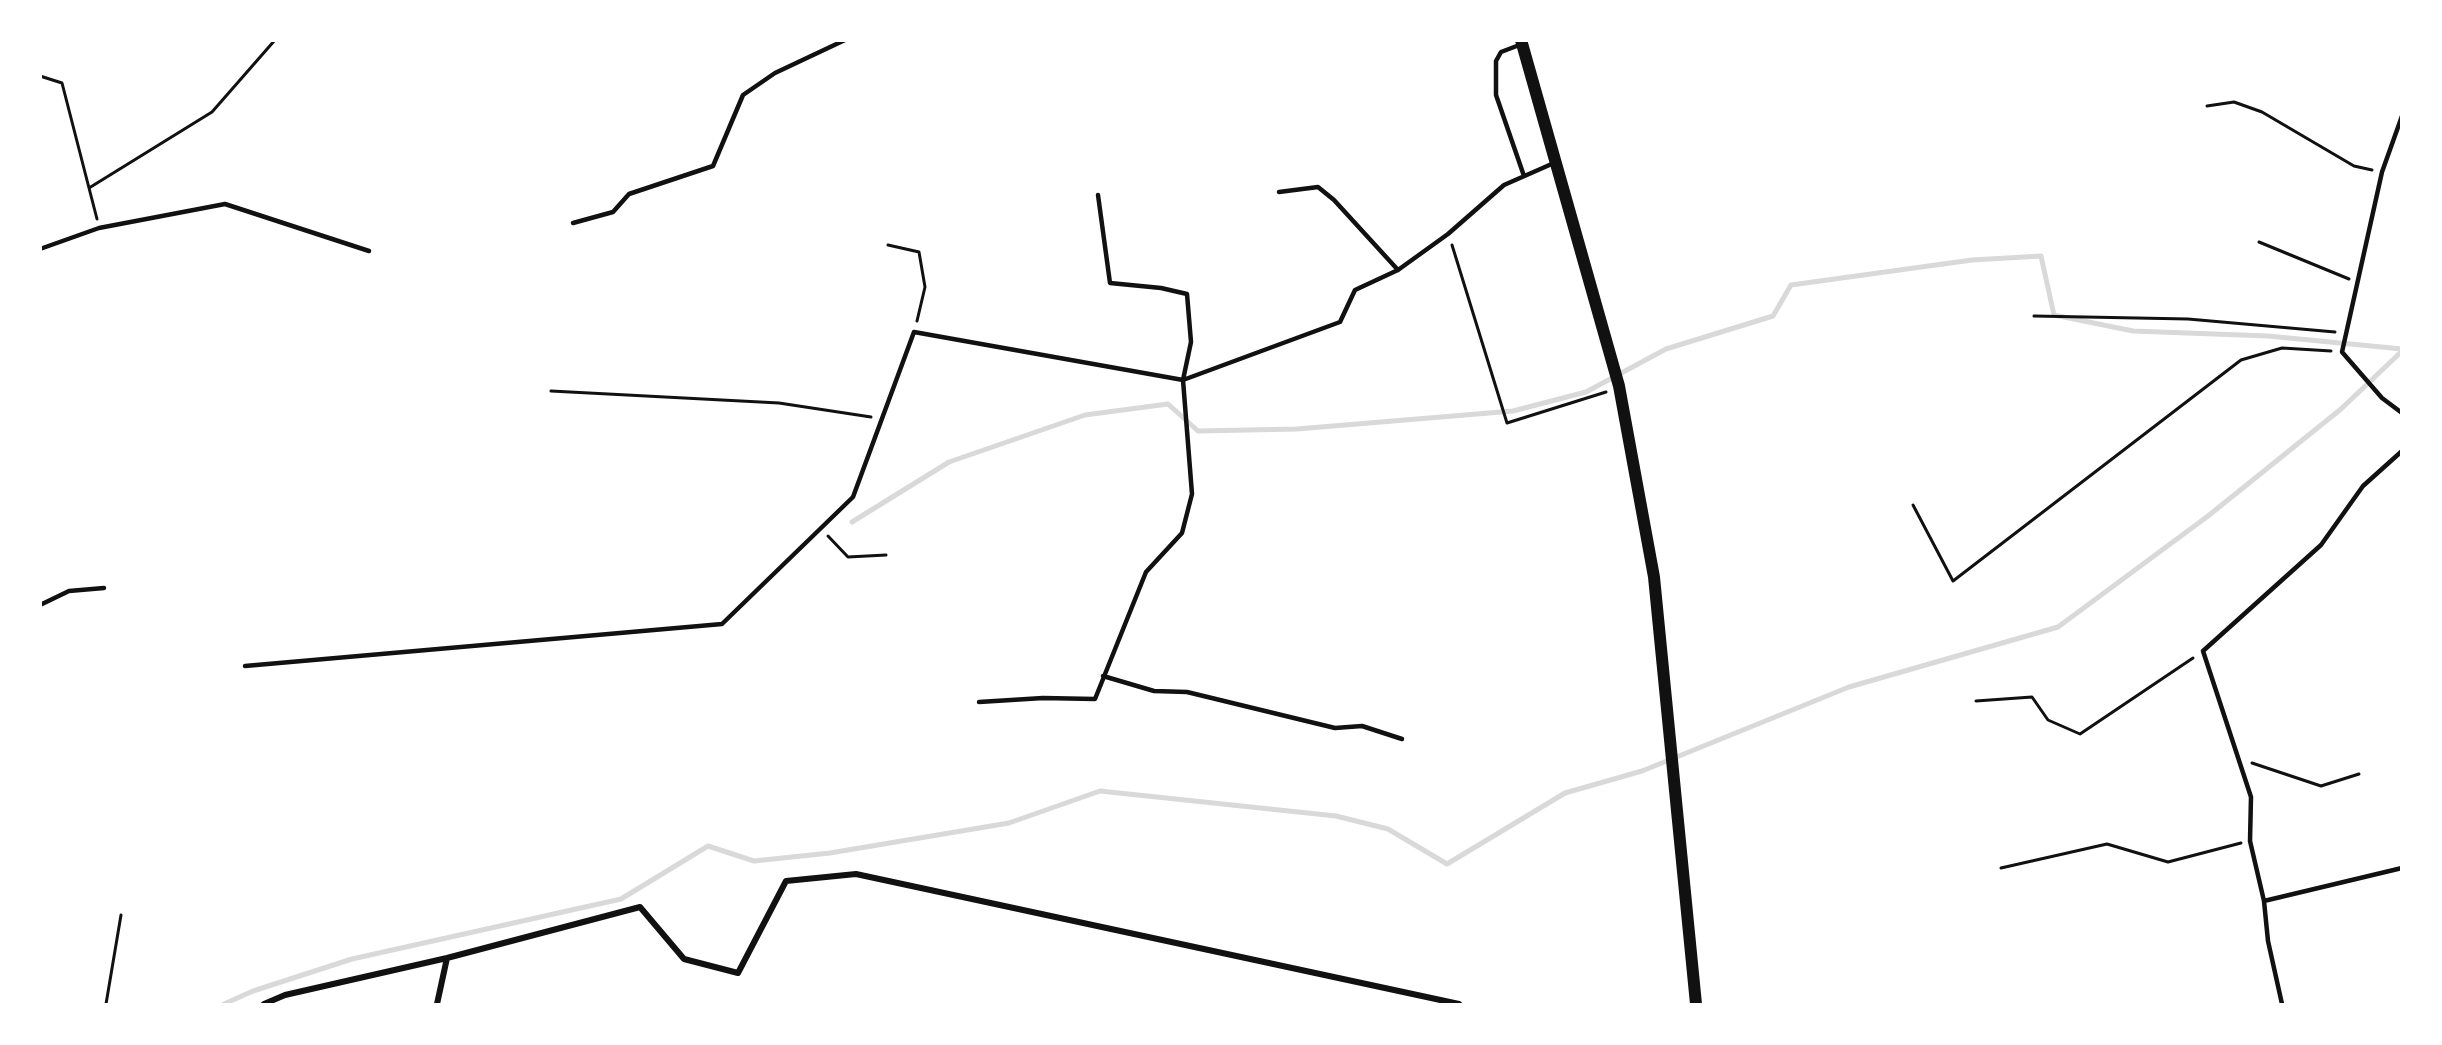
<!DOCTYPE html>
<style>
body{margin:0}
#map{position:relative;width:2442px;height:1045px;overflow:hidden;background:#fff;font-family:Poppins,sans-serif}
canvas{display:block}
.frame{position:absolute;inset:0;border:42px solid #fff;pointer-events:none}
</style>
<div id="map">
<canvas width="2442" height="1045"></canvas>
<div class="frame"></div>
</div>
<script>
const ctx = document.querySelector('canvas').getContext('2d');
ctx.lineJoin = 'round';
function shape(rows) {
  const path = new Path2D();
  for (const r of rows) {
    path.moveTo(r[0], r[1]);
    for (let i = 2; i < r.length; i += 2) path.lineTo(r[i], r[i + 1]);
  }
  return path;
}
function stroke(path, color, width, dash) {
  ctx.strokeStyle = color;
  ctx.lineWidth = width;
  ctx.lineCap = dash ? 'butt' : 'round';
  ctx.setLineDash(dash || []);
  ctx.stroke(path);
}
const stream = shape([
 [852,522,949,462,1085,415,1168,404,1198,431,1297,429,1513,411,1586,392,1666,349,1773,316,1791,285,1972,260,2041,256,2054,315,2133,331,2268,336,2402,349],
 [224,1004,253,991,352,959,621,899,708,846,754,861,830,853,1009,823,1100,791,1336,816,1388,829,1447,864,1565,793,1642,771,1849,687,2058,627,2208,516,2341,409,2402,351]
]);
const path = shape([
 [40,76,62,83,89,188],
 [2207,106,2234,102,2262,112,2354,166,2372,170],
 [97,219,89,188,212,112,275,40],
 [2259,242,2349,279],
 [888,245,919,252,925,287,917,321],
 [1452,245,1507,423,1606,392],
 [2034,316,2188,319,2335,332],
 [551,391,779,403,871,417],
 [1913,505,1953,581,2241,360,2282,348,2331,351],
 [828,536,848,557,886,555],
 [1976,701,2032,697,2048,720,2080,734,2193,658],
 [2252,763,2321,786,2359,774],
 [2001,868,2107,844,2168,862,2241,843],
 [106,1004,121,915]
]);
const service = shape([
 [1522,44,1501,52,1496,61,1496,95,1524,176],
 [2402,116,2382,172,2342,352,2382,398,2402,413],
 [1279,192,1318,187,1334,200,1398,270],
 [573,223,613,212,629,194,713,166,743,95,775,73,845,40],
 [40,249,99,228,225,204,369,251],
 [40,605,69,591,104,588],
 [245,666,722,624,853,497,914,332,1183,380,1340,322,1355,290,1398,270,1448,234,1504,185,1554,163],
 [1103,676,1154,691,1187,692,1335,728,1362,726,1402,739],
 [979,702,1043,698,1095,699,1146,572,1182,533,1192,494,1183,380,1191,342,1187,294,1161,288,1110,283,1098,195],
 [2264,901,2402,868],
 [2282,1004,2268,941,2264,901,2250,841,2251,797,2203,651,2321,545,2363,486,2402,451]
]);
const minor = shape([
 [264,1004,285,995,447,958,640,907,684,959,738,973,786,881,856,874,1459,1004],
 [437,1004,447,958]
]);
const secondary = shape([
 [1521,40,1619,386,1654,577,1696,1004]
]);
stroke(stream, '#d9d9d9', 5);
stroke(path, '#111', 3);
stroke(service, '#111', 4.5);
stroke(minor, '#111', 6);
stroke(secondary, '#111', 12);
</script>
